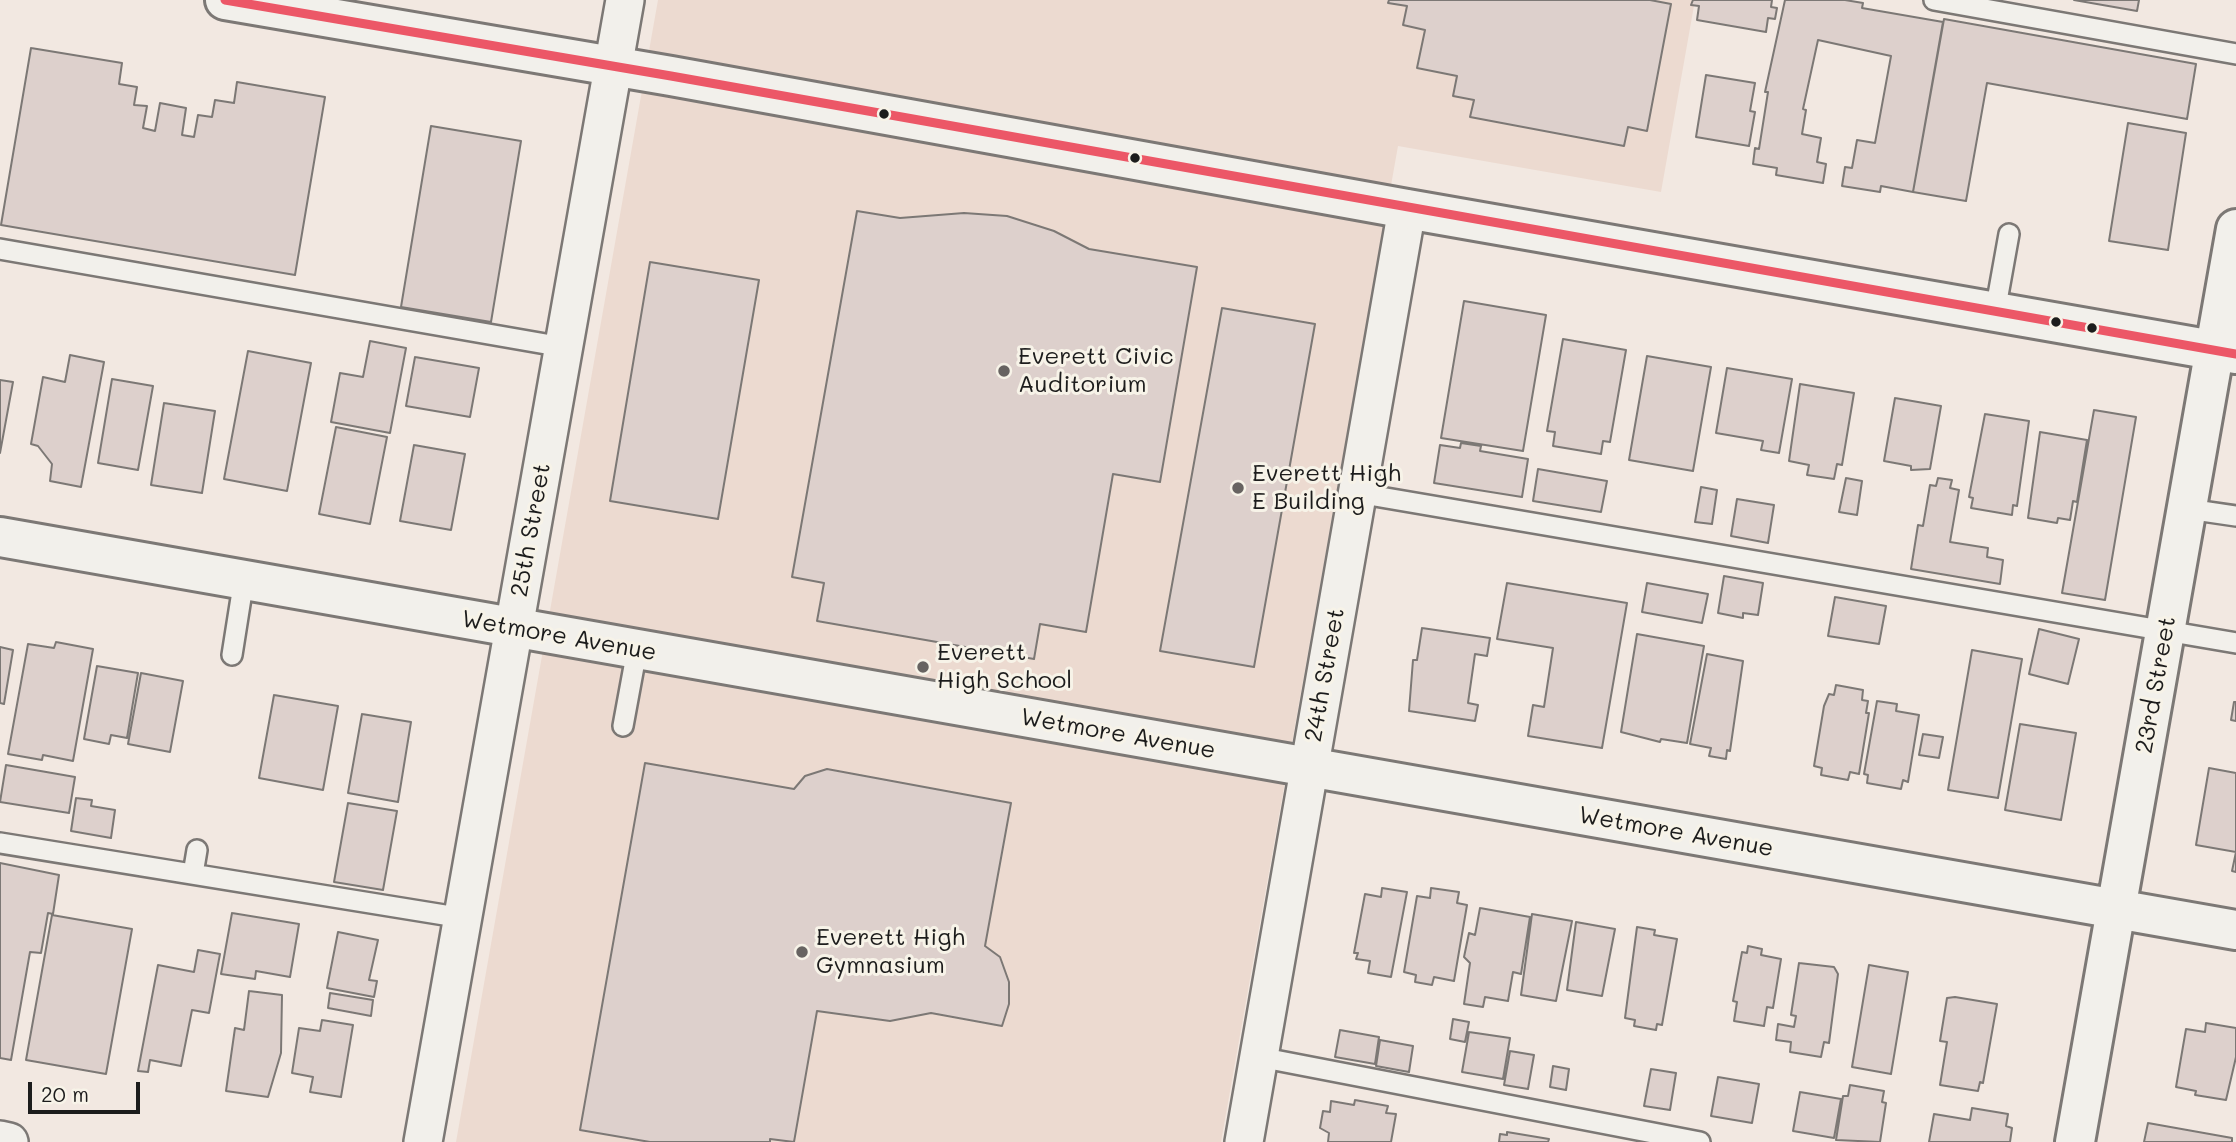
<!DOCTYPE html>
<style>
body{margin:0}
#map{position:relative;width:2236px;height:1142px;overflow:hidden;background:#f2e8e1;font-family:Mali,sans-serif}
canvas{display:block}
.scale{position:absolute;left:28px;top:1082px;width:112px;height:32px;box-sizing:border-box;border:4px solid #1c1c1c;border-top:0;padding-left:9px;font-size:21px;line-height:24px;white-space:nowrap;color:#1c1c1c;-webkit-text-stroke:5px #f7f3e8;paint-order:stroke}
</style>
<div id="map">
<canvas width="2236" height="1142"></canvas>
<div class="scale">20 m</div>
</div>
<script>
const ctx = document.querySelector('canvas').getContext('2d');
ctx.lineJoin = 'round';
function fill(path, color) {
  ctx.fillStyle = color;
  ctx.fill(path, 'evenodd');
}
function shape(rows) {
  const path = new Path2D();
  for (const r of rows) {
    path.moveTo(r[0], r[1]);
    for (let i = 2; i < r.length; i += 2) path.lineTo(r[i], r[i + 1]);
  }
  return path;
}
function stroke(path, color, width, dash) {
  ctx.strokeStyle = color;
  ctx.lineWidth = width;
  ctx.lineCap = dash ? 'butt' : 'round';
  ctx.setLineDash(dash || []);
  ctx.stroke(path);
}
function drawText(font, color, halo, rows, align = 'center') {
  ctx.font = font + ' Mali,sans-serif';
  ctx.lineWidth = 6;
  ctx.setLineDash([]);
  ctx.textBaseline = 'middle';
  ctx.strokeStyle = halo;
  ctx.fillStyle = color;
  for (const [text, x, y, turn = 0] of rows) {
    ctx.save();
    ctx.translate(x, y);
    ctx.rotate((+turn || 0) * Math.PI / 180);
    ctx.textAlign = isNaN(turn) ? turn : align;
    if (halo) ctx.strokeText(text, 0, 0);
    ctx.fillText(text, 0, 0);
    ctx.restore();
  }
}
const built = shape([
 [658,0,1695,0,1661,192,1398,146,1221,1142,456,1142]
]);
const building = shape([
 [1389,0,1650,0,1671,4,1647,131,1628,127,1624,146,1470,117,1474,100,1453,96,1457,76,1417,68,1425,30,1403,25,1407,6,1388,3,1389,0],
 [1693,0,1772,0,1771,7,1777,8,1775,19,1768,18,1766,32,1697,20,1699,6,1691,5,1693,0],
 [1785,0,1845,0,1863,3,1862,8,1943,22,1913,192,1881,186,1880,192,1842,186,1845,167,1852,168,1857,140,1875,143,1891,56,1818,40,1803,109,1806,110,1802,134,1821,138,1817,162,1826,164,1823,183,1776,175,1777,168,1753,164,1755,148,1759,149,1768,92,1765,92,1785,0],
 [2074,0,2139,0,2137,11,2074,0],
 [1944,19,2196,64,2187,119,1987,83,1966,201,1913,192,1944,19],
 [31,48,122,63,119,84,137,87,134,105,147,106,143,128,155,131,160,103,186,108,182,135,194,137,198,115,212,117,215,100,234,103,237,82,325,97,295,275,1,225,31,48],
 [1706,75,1755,83,1750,111,1755,112,1749,146,1696,137,1706,75],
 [2128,123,2186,133,2168,250,2109,241,2128,123],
 [431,126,521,141,491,322,401,307,431,126],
 [857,211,900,218,964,213,1007,216,1054,231,1089,249,1197,267,1160,482,1113,474,1086,632,1040,624,1034,659,817,621,824,583,792,577,857,211],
 [650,262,759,280,718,519,610,501,650,262],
 [1464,301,1546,315,1523,451,1441,438,1464,301],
 [1222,308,1315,324,1254,667,1160,651,1222,308],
 [1563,339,1626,350,1610,442,1603,441,1601,454,1553,446,1555,432,1547,431,1563,339],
 [370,341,406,348,390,433,331,422,340,373,363,377,370,341],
 [248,351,311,363,287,491,224,479,248,351],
 [70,355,104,362,81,487,50,481,52,464,38,446,31,444,43,377,65,382,70,355],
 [1647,356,1711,367,1693,471,1629,460,1647,356],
 [415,357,479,368,470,417,406,406,415,357],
 [1727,368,1792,379,1779,453,1761,450,1763,441,1716,433,1727,368],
 [112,379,153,386,138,470,98,463,112,379],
 [0,380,13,382,0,453,0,380],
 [1800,384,1854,393,1842,465,1837,464,1834,479,1807,475,1809,465,1789,461,1800,384],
 [1895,398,1941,406,1930,469,1911,470,1911,466,1884,461,1895,398],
 [164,403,215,411,202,493,151,485,164,403],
 [2094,410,2136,417,2105,600,2062,593,2094,410],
 [1985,414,2029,421,2017,506,2013,505,2012,515,1971,508,1973,498,1969,497,1985,414],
 [336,427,387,437,370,524,319,514,336,427],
 [2040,432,2087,440,2077,502,2073,501,2070,520,2058,518,2057,523,2028,518,2040,432],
 [1461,443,1481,446,1480,451,1528,459,1522,497,1434,483,1440,445,1460,448,1461,443],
 [414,445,465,454,451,530,400,521,414,445],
 [1538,469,1607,481,1601,512,1533,501,1538,469],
 [1846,478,1862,481,1857,515,1839,512,1846,478],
 [1938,478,1952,480,1950,488,1959,490,1950,542,1988,548,1987,557,2003,560,2000,584,1911,569,1918,525,1923,526,1930,485,1936,486,1938,478],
 [1701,487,1717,490,1712,524,1695,522,1701,487],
 [1737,499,1774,505,1768,543,1731,536,1737,499],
 [1724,576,1763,583,1758,615,1743,613,1743,618,1718,613,1724,576],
 [1507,583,1627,603,1602,748,1528,736,1533,705,1544,707,1553,648,1497,639,1507,583],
 [1647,583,1708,594,1702,623,1642,612,1647,583],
 [1835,597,1886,606,1879,644,1828,636,1835,597],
 [1422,628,1490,638,1487,656,1475,654,1468,703,1478,705,1475,721,1409,711,1413,660,1417,660,1422,628],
 [2039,629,2079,639,2068,684,2029,674,2039,629],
 [1637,634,1704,646,1687,743,1661,739,1660,742,1621,732,1637,634],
 [56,642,93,649,73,761,43,755,42,760,8,754,28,644,54,648,56,642],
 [0,647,13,650,4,704,0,703,0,647],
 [1972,650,2022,659,1998,798,1948,790,1972,650],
 [1707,654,1743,661,1730,751,1727,750,1726,759,1709,756,1711,748,1690,744,1707,654],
 [97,666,138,673,127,738,111,735,109,744,84,739,97,666],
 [141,673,183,681,170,752,128,744,141,673],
 [1836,685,1863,690,1862,700,1868,701,1866,713,1869,713,1859,774,1850,772,1848,780,1821,775,1822,768,1814,766,1824,706,1829,694,1834,695,1836,685],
 [274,695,338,706,323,790,259,778,274,695],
 [1877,701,1897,704,1896,711,1919,715,1908,782,1903,780,1901,789,1867,783,1868,775,1864,774,1877,701],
 [2234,702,2236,702,2236,721,2231,720,2234,702],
 [362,714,411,722,398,802,348,793,362,714],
 [2020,724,2076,733,2061,820,2005,810,2020,724],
 [1923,734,1943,737,1939,758,1919,755,1923,734],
 [645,763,794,789,805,776,827,769,1011,803,985,946,1000,957,1009,982,1009,1004,1002,1026,931,1013,890,1021,817,1011,794,1142,770,1139,770,1142,650,1142,580,1130,645,763],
 [6,765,75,777,69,813,0,802,6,765],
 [2209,768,2236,773,2236,872,2232,871,2236,852,2196,845,2209,768],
 [76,798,92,800,91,806,115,810,111,838,71,831,76,798],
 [348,803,397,811,383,890,334,882,348,803],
 [0,863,59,875,53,914,48,913,41,953,30,952,11,1060,0,1058,0,863],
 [1382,888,1407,892,1391,977,1368,973,1370,961,1356,959,1358,953,1354,953,1365,894,1381,897,1382,888],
 [1431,888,1459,892,1457,903,1467,905,1454,981,1434,977,1432,985,1415,982,1416,975,1404,972,1417,896,1430,898,1431,888],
 [1480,908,1530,917,1521,974,1513,972,1508,1001,1485,997,1483,1007,1464,1004,1470,963,1464,957,1469,933,1475,935,1480,908],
 [232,913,299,924,290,977,256,971,255,979,221,974,232,913],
 [1532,914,1572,921,1556,1001,1521,995,1532,914],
 [52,915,132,929,106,1074,26,1060,52,915],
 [1576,922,1615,929,1602,996,1567,990,1576,922],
 [1637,927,1655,930,1654,935,1677,939,1662,1025,1657,1024,1656,1030,1634,1026,1635,1020,1625,1018,1637,927],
 [338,932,378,940,369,980,377,981,374,997,327,988,338,932],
 [1748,946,1762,949,1761,955,1781,959,1773,1008,1767,1007,1764,1026,1734,1021,1737,1002,1733,1001,1742,952,1747,953,1748,946],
 [198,950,220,954,209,1013,192,1010,181,1066,150,1060,148,1072,138,1071,158,965,194,972,198,950],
 [1799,963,1834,967,1838,974,1829,1043,1824,1042,1821,1057,1790,1052,1791,1042,1776,1040,1778,1024,1794,1027,1796,1016,1791,1015,1799,963],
 [1869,965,1908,972,1891,1074,1852,1067,1869,965],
 [249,991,282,995,281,1053,268,1097,226,1091,235,1028,244,1030,249,991],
 [330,993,373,1000,371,1016,328,1008,330,993],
 [1955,997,1997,1004,1983,1083,1980,1082,1978,1091,1940,1085,1947,1042,1940,1041,1947,998,1955,997],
 [1453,1019,1469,1022,1465,1042,1450,1039,1453,1019],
 [322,1020,353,1025,341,1097,310,1092,313,1077,292,1073,299,1028,320,1031,322,1020],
 [2206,1023,2236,1028,2236,1057,2226,1100,2195,1095,2196,1091,2176,1087,2186,1029,2205,1032,2206,1023],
 [1340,1030,1379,1037,1375,1064,1335,1057,1340,1030],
 [1469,1032,1510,1038,1503,1079,1462,1072,1469,1032],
 [1380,1040,1413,1046,1409,1072,1376,1066,1380,1040],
 [1510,1051,1534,1055,1528,1089,1504,1085,1510,1051],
 [1553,1066,1569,1069,1566,1090,1550,1087,1553,1066],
 [1651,1069,1676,1073,1670,1110,1644,1106,1651,1069],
 [1718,1077,1759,1084,1752,1123,1711,1116,1718,1077],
 [1850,1085,1884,1091,1882,1102,1886,1103,1880,1142,1836,1140,1843,1096,1848,1096,1850,1085],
 [1800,1092,1841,1099,1834,1138,1793,1131,1800,1092],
 [1355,1100,1388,1106,1386,1113,1396,1114,1391,1142,1328,1142,1329,1133,1320,1128,1323,1111,1330,1112,1331,1101,1354,1105,1355,1100],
 [1972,1108,2008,1114,2006,1126,2012,1128,2010,1142,1929,1142,1934,1114,1970,1120,1972,1108],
 [2148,1123,2232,1138,2232,1142,2144,1142,2148,1123],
 [1507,1132,1549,1139,1548,1142,1499,1142,1500,1134,1507,1135,1507,1132]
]);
const service = shape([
 [1934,0,2236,54],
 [0,249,563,347],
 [1995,312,2009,234],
 [1357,493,2236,643],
 [2188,509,2236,516],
 [232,655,244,579],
 [623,726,637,650],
 [0,843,463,918],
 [193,874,197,850],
 [1259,1057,1700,1142]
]);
const minor = shape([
 [0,1140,9,1142],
 [423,1142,625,0],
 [1244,1142,1407,209]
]);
const tertiary = shape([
 [0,537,2236,930],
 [2075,1142,2236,229]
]);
const secondary = shape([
 [225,0,671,76,1407,209,2236,354]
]);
const bus1 = shape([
 [225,0,671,76,2236,354]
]);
const markers = [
 [884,114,6,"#1c1c1c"],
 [1135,158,6,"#1c1c1c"],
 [2056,322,6,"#1c1c1c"],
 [2092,328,6,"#1c1c1c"],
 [1004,371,7,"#676361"],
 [1238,488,7,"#676361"],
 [923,667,7,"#676361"],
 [802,952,7,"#676361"]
];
const poiNames = [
 ["Everett Civic",1018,357],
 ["Auditorium",1018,385],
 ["Everett High",1252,474],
 ["E Building",1252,502],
 ["Everett",937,653],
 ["High School",937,681],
 ["Everett High",816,938],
 ["Gymnasium",816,966]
];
const streetNames = [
 ["25th Street",531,530,-80],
 ["Wetmore Avenue",559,636,10],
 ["24th Street",1325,675,-80],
 ["23rd Street",2156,685,-80],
 ["Wetmore Avenue",1118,734,10],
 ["Wetmore Avenue",1676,832,10]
];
fill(built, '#ecdad0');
fill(building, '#ddd0cc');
stroke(building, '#7c7875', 2);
stroke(service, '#7c7875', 24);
stroke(minor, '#7c7875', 42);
stroke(tertiary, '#7c7875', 44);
stroke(secondary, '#7c7875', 44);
stroke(service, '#f2f0eb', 19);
stroke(minor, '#f2f0eb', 37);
stroke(tertiary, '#f2f0eb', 38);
stroke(secondary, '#f2f0eb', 38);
stroke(bus1, '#ec5767', 9);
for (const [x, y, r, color] of markers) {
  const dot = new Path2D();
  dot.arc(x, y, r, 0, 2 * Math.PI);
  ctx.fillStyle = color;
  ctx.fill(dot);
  stroke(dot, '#f7f3e8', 2.5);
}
drawText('24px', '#1c1c1c', '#f7f3e8', poiNames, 'left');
drawText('24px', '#1c1c1c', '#f7f3e8', streetNames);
</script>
